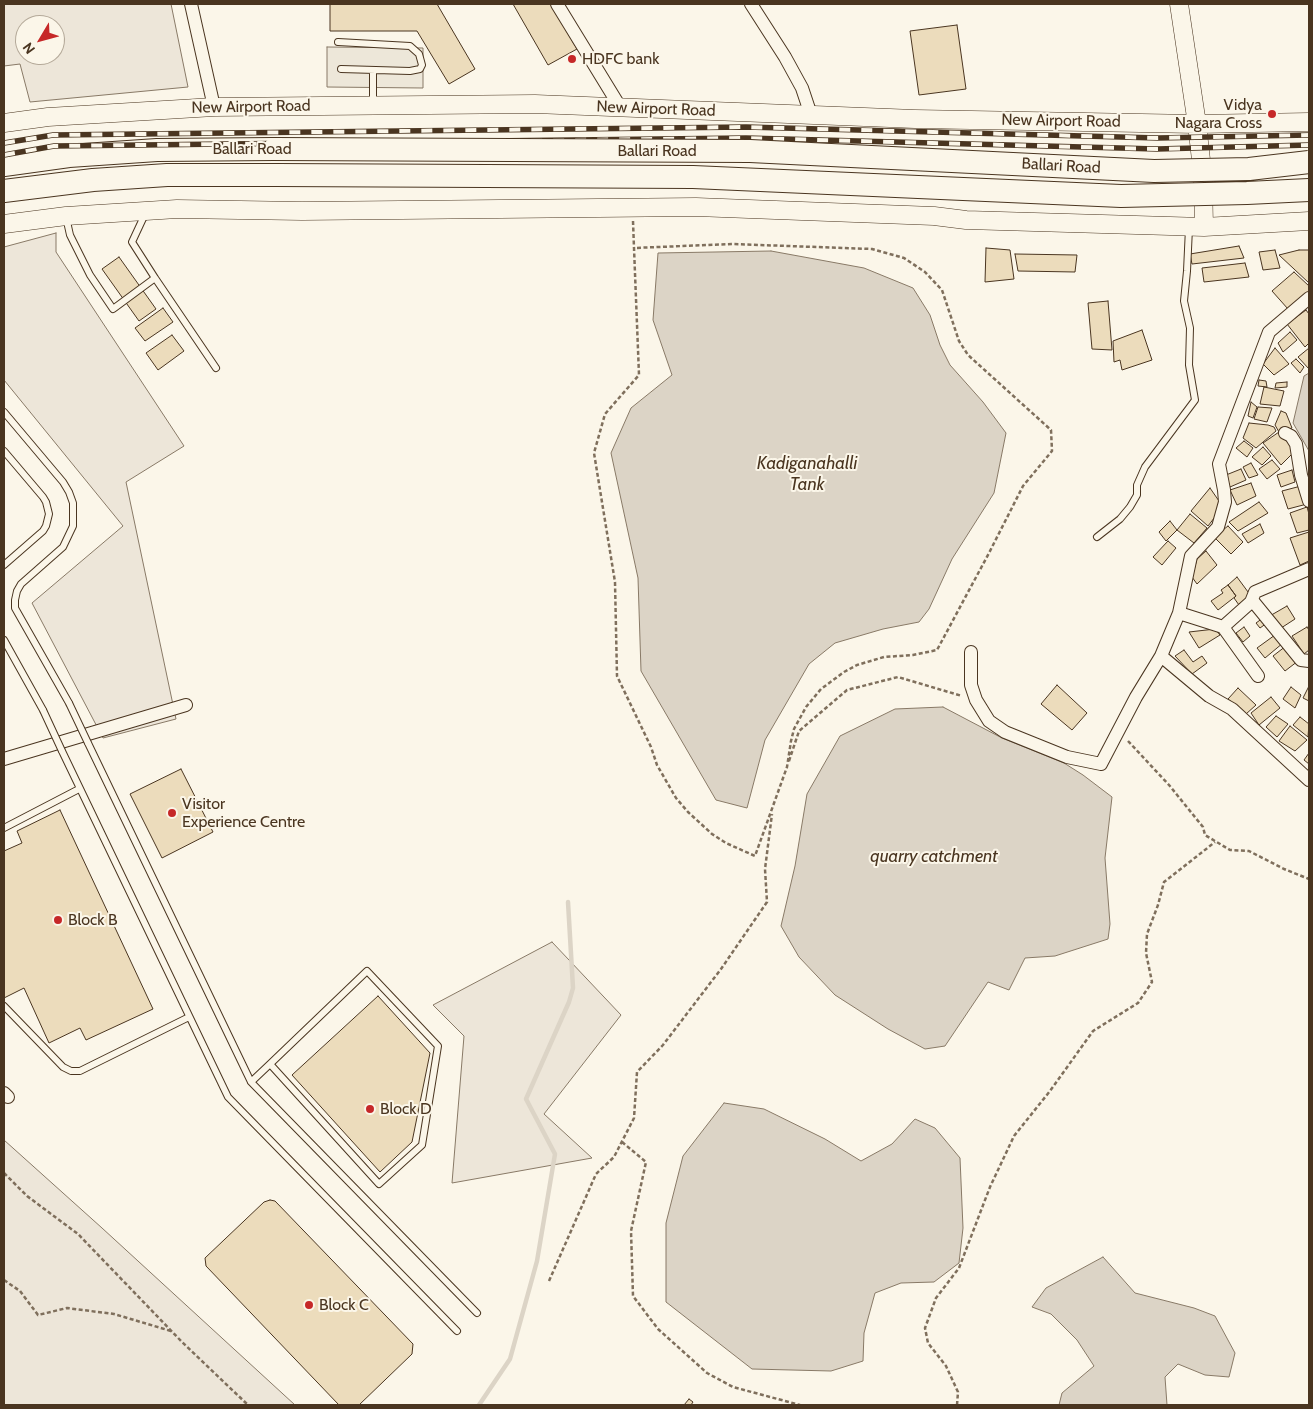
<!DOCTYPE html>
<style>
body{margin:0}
#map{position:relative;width:1313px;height:1409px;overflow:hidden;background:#fbf6e9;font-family:Cabin,sans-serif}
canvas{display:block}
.frame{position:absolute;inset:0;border:5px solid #4a3520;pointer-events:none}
.north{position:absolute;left:15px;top:15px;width:50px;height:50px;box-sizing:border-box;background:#fbf6e9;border:1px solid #b4a999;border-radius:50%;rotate:233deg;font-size:14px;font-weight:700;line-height:20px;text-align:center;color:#4a3520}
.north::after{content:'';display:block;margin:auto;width:18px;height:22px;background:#c62828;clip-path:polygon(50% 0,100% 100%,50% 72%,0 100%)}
</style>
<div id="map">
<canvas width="1313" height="1409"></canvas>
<div class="frame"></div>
<div class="north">N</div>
</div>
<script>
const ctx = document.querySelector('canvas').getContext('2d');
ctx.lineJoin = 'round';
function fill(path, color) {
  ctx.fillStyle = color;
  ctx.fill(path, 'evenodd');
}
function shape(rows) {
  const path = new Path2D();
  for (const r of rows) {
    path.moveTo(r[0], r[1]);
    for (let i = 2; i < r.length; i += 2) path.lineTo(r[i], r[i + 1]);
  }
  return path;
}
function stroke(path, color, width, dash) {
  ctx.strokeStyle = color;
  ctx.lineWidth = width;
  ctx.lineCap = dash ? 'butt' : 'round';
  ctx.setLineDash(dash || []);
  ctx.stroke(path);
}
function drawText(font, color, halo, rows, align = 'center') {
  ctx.font = font + ' Cabin,sans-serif';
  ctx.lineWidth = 4;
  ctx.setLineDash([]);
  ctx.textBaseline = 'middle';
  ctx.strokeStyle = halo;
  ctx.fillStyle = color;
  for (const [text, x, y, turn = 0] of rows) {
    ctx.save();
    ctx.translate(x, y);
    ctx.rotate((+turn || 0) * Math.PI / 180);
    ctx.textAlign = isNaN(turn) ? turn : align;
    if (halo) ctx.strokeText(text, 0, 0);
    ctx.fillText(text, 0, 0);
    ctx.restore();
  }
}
const green = shape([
 [4,4,171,4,188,87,30,102,20,64,4,66,4,4],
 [25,25,55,25,55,55,25,55,25,25],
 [56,233,56,252,184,446,126,482,176,719,103,738,32,603,123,526,4,380,4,247,56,233],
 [552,942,621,1015,544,1114,592,1158,452,1183,464,1036,433,1005,552,942],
 [4,1140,102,1228,295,1405,4,1405,4,1140]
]);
const parking = shape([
 [327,47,423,48,423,88,327,87,327,47]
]);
const water = shape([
 [771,251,864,268,913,288,930,315,940,345,950,365,983,402,1006,433,994,493,952,559,929,609,919,622,883,629,835,643,809,664,765,740,747,808,716,800,641,671,638,578,611,453,631,408,672,375,653,320,658,253,771,251],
 [1309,373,1309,451,1293,423,1304,376,1309,373],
 [943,707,1002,738,1064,763,1083,775,1112,797,1105,858,1110,924,1108,939,1055,956,1025,958,1009,990,988,982,945,1046,925,1049,888,1029,835,995,799,957,781,926,795,866,807,794,840,736,895,709,943,707],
 [724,1103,764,1109,825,1139,861,1161,892,1144,915,1119,935,1128,960,1158,963,1228,959,1263,934,1282,901,1283,875,1293,864,1333,863,1361,831,1371,752,1369,666,1302,666,1223,683,1156,724,1103],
 [1103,1257,1135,1293,1194,1308,1215,1316,1235,1353,1229,1377,1205,1375,1178,1364,1165,1377,1167,1405,1059,1405,1062,1393,1094,1366,1077,1340,1051,1314,1032,1307,1046,1288,1103,1257]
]);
const stream = shape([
 [479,1405,510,1359,537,1261,555,1154,526,1099,569,1002,573,988,568,902]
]);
const building = shape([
 [330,4,437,4,475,69,449,84,417,31,330,31,330,4],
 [513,4,551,4,577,49,548,65,513,4],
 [957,25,966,89,919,95,910,31,957,25],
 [1239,246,1244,258,1192,264,1190,254,1239,246],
 [986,248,1010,250,1014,279,985,282,986,248],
 [1275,250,1280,268,1263,270,1259,252,1275,250],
 [1299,250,1309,250,1309,283,1279,255,1299,250],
 [1015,254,1077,255,1075,272,1018,271,1015,254],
 [119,257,156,309,139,321,102,269,119,257],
 [1245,263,1249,277,1204,282,1202,268,1245,263],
 [1294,272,1309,286,1309,291,1288,309,1272,291,1294,272],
 [1108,301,1112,350,1092,349,1088,303,1108,301],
 [163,308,173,322,145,341,135,328,163,308],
 [1306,310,1309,314,1309,343,1305,347,1287,324,1306,310],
 [1142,330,1152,360,1122,370,1120,360,1114,362,1113,341,1142,330],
 [1290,332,1297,340,1283,352,1278,343,1290,332],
 [172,335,184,351,158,370,146,353,172,335],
 [1275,348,1289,364,1274,375,1263,364,1275,348],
 [1309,348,1309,369,1298,357,1309,348],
 [1296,359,1304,367,1300,373,1291,363,1296,359],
 [1259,380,1266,381,1267,387,1258,386,1259,380],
 [1287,382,1287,387,1275,388,1276,383,1287,382],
 [1264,387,1284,391,1280,406,1260,404,1264,387],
 [1251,402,1257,407,1253,418,1248,416,1251,402],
 [1258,407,1272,408,1267,422,1254,419,1258,407],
 [1281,411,1286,413,1292,428,1279,432,1275,425,1281,411],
 [1249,423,1268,425,1274,427,1276,431,1256,448,1243,438,1249,423],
 [1279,432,1295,451,1281,465,1263,443,1279,432],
 [1244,441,1253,448,1247,457,1236,448,1244,441],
 [1263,447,1271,456,1262,465,1252,457,1263,447],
 [1272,460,1280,469,1267,479,1259,469,1272,460],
 [1251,463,1258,475,1249,478,1243,467,1251,463],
 [1241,469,1246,480,1230,487,1226,475,1241,469],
 [1292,470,1295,482,1281,487,1277,475,1292,470],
 [1251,483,1256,496,1237,505,1230,490,1251,483],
 [1301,486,1307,504,1288,509,1282,491,1301,486],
 [1210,488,1219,501,1218,513,1208,526,1191,511,1210,488],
 [1259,502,1268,513,1238,531,1229,522,1259,502],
 [1307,507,1309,514,1309,530,1297,533,1290,513,1307,507],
 [1190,514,1207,528,1194,543,1177,530,1190,514],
 [1170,521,1177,530,1166,541,1159,532,1170,521],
 [1260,524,1264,533,1248,543,1242,534,1260,524],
 [1228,526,1243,542,1231,554,1214,537,1228,526],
 [1309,532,1309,561,1300,565,1290,538,1309,532],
 [1168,541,1176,548,1162,565,1153,557,1168,541],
 [1206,551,1217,565,1197,584,1192,577,1197,559,1206,551],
 [1237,577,1251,596,1239,605,1234,598,1236,596,1228,585,1237,577],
 [1228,585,1236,596,1218,610,1211,601,1223,593,1221,590,1228,585],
 [1287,606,1295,619,1278,630,1268,617,1287,606],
 [1263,618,1267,623,1260,628,1256,623,1263,618],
 [1244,627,1250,636,1243,642,1236,633,1244,627],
 [1307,627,1309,630,1309,650,1304,654,1292,636,1307,627],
 [1215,629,1220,635,1199,648,1189,632,1215,629],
 [1275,635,1283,643,1265,658,1257,648,1275,635],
 [1286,646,1298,661,1285,671,1273,656,1286,646],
 [1184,650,1193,662,1202,656,1207,663,1192,674,1175,656,1184,650],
 [1057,685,1087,713,1072,730,1041,704,1057,685],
 [1309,686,1309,701,1303,698,1309,686],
 [1291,687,1301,695,1295,708,1283,699,1291,687],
 [1238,688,1256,705,1246,714,1228,699,1238,688],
 [1271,697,1280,708,1259,725,1251,713,1271,697],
 [1276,716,1288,724,1277,737,1266,727,1276,716],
 [1300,717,1309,724,1308,737,1293,725,1300,717],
 [1290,726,1307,740,1295,751,1279,741,1290,726],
 [1309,753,1309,764,1304,760,1309,753],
 [181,769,213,832,162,858,130,794,181,769],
 [60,810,153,1009,86,1040,80,1028,49,1043,24,988,4,998,4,851,22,843,17,831,60,810],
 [378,996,430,1053,412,1142,380,1172,292,1075,378,996],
 [270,1200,275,1201,413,1344,412,1354,359,1405,339,1405,206,1266,205,1258,264,1202,270,1200],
 [689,1399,693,1402,691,1405,684,1405,689,1399]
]);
const path = shape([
 [633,221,634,248,639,375,605,414,594,453,615,582,617,676,651,747,657,765,676,798,688,812,712,834,726,843,755,856,787,767,791,741,794,729,806,707,821,689,844,672,857,665,884,657,913,655,937,650,989,553,1023,486,1052,451,1051,430,968,355,959,341,942,290,925,272,904,258,872,249,732,244,634,248],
 [1128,741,1169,785,1203,827,1205,835,1230,850,1249,851,1284,869,1309,879],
 [789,761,799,731,847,690,898,677,962,696],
 [622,1142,646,1162,631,1231,633,1296,658,1329,707,1373,733,1387,800,1405],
 [4,1173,27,1196,78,1234,182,1342,248,1405],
 [4,1280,20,1291,38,1315,67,1308,114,1314,171,1331],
 [549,1281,596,1174,614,1157,634,1118,637,1072,663,1045,721,969,767,902,765,869,772,814],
 [957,1405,958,1392,946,1366,928,1343,925,1328,936,1298,959,1268,990,1187,1014,1136,1050,1091,1093,1031,1138,1003,1152,982,1146,953,1147,934,1158,905,1164,882,1215,842]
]);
const lane = shape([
 [338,42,410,46,419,54,422,65,420,69,410,71,341,69],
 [373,103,373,70],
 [66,217,70,235,90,275,113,309,155,278,132,242,146,212],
 [155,278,216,368],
 [4,412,63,482,69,492,73,503,73,526,63,547,21,584,17,591,15,600,15,608,69,703],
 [4,451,43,497,46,502,49,514,46,526,43,531,4,565],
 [1097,537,1120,519,1130,507,1137,495,1137,485,1145,467,1195,400,1189,365,1190,328,1184,301,1187,271,1189,228],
 [4,640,43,710],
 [88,743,251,1082,477,1313],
 [62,751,228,1097,457,1331],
 [4,828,79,789],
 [4,1006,63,1067,71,1071,80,1071,189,1017],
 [251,1082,270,1064,367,971,438,1046,422,1145,379,1184,270,1064]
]);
const street = shape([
 [191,4,214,107],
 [557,4,620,107],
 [751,4,785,57,802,88,811,115],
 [1285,433,1291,436,1296,444,1301,475,1309,501],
 [1252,600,1301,660,1309,661],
 [1179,613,1223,627,1251,602,1255,592,1309,569],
 [1223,627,1258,676],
 [971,652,971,685,976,700,989,721,1005,732,1067,757,1101,764,1136,697,1161,656,1179,613,1191,556,1218,527,1225,502,1224,490,1219,464,1269,332,1309,298],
 [1161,656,1209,696,1232,709,1309,780],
 [4,759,186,705],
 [4,1093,8,1097]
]);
const secondary = shape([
 [1179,4,1197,124,1203,178,1204,227],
 [4,123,48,117,214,107,535,104,915,119,1197,124,1309,122],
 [4,224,66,216,177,209,302,211,696,207,934,216,966,220,1204,227,1309,221]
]);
const highway = shape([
 [4,165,69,156,157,150,274,149],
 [4,191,93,180,167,175,277,175]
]);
const rail = shape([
 [4,143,53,135,746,127,1158,138,1309,135],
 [4,155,54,146,746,138,1157,149,1309,145]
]);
const laneBridge = shape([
 [69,703,88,743],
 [43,710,62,751]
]);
const highwayBridge = shape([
 [274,149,750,151,1154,171,1249,169,1309,162],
 [277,175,693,177,1121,196,1247,193,1309,190]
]);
const markers = [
 [572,59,5,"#c62828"],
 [1272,114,5,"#c62828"],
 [172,813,5,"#c62828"],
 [58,920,5,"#c62828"],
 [370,1109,5,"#c62828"],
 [309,1305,5,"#c62828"]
];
const poiNames = [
 ["HDFC bank",582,59],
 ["Vidya",1262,105,"right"],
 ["Nagara Cross",1262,123,"right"],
 ["Visitor",182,804],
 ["Experience Centre",182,822],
 ["Block B",68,920],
 ["Block D",380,1109],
 ["Block C",319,1305]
];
const streetNames = [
 ["New Airport Road",251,107,-1],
 ["New Airport Road",656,109,2],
 ["New Airport Road",1061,121,1],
 ["Ballari Road",252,149],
 ["Ballari Road",657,151],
 ["Ballari Road",1061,166,3]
];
const waterNames = [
 ["Kadiganahalli",807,464],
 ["Tank",807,485],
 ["quarry catchment",934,857]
];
fill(green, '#ede6d9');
stroke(green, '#887966', 1);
fill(parking, '#ede7d9');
stroke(parking, '#887966', 1);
fill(water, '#dcd4c6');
stroke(water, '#887966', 1);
stroke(stream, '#dcd4c6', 4.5);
fill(building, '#ecdcbc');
stroke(building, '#4a3520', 1);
stroke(lane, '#4a3520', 8);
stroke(street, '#4a3520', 14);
stroke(secondary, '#4a3520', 19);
stroke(highway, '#4a3520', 24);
stroke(path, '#7f6f5c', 2.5, [4, 2.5]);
stroke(lane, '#fbf6e9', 6);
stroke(street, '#fbf6e9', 12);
stroke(secondary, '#fbf6e9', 18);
stroke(highway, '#fbf6e9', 22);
stroke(rail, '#4a3520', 5.5);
stroke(rail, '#fbf6e9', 4, [11]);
stroke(laneBridge, '#4a3520', 8, []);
stroke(highwayBridge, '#4a3520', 24, []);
stroke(laneBridge, '#fbf6e9', 6);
stroke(highwayBridge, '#fbf6e9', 22);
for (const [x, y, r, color] of markers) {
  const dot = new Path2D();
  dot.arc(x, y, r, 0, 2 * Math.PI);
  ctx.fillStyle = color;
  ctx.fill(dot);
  stroke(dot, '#fbf6e9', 2);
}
drawText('16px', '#4a3520', '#fbf6e9', poiNames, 'left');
drawText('16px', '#4a3520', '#fbf6e9', streetNames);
drawText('italic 18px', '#4a3520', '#fbf6e9', waterNames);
</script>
